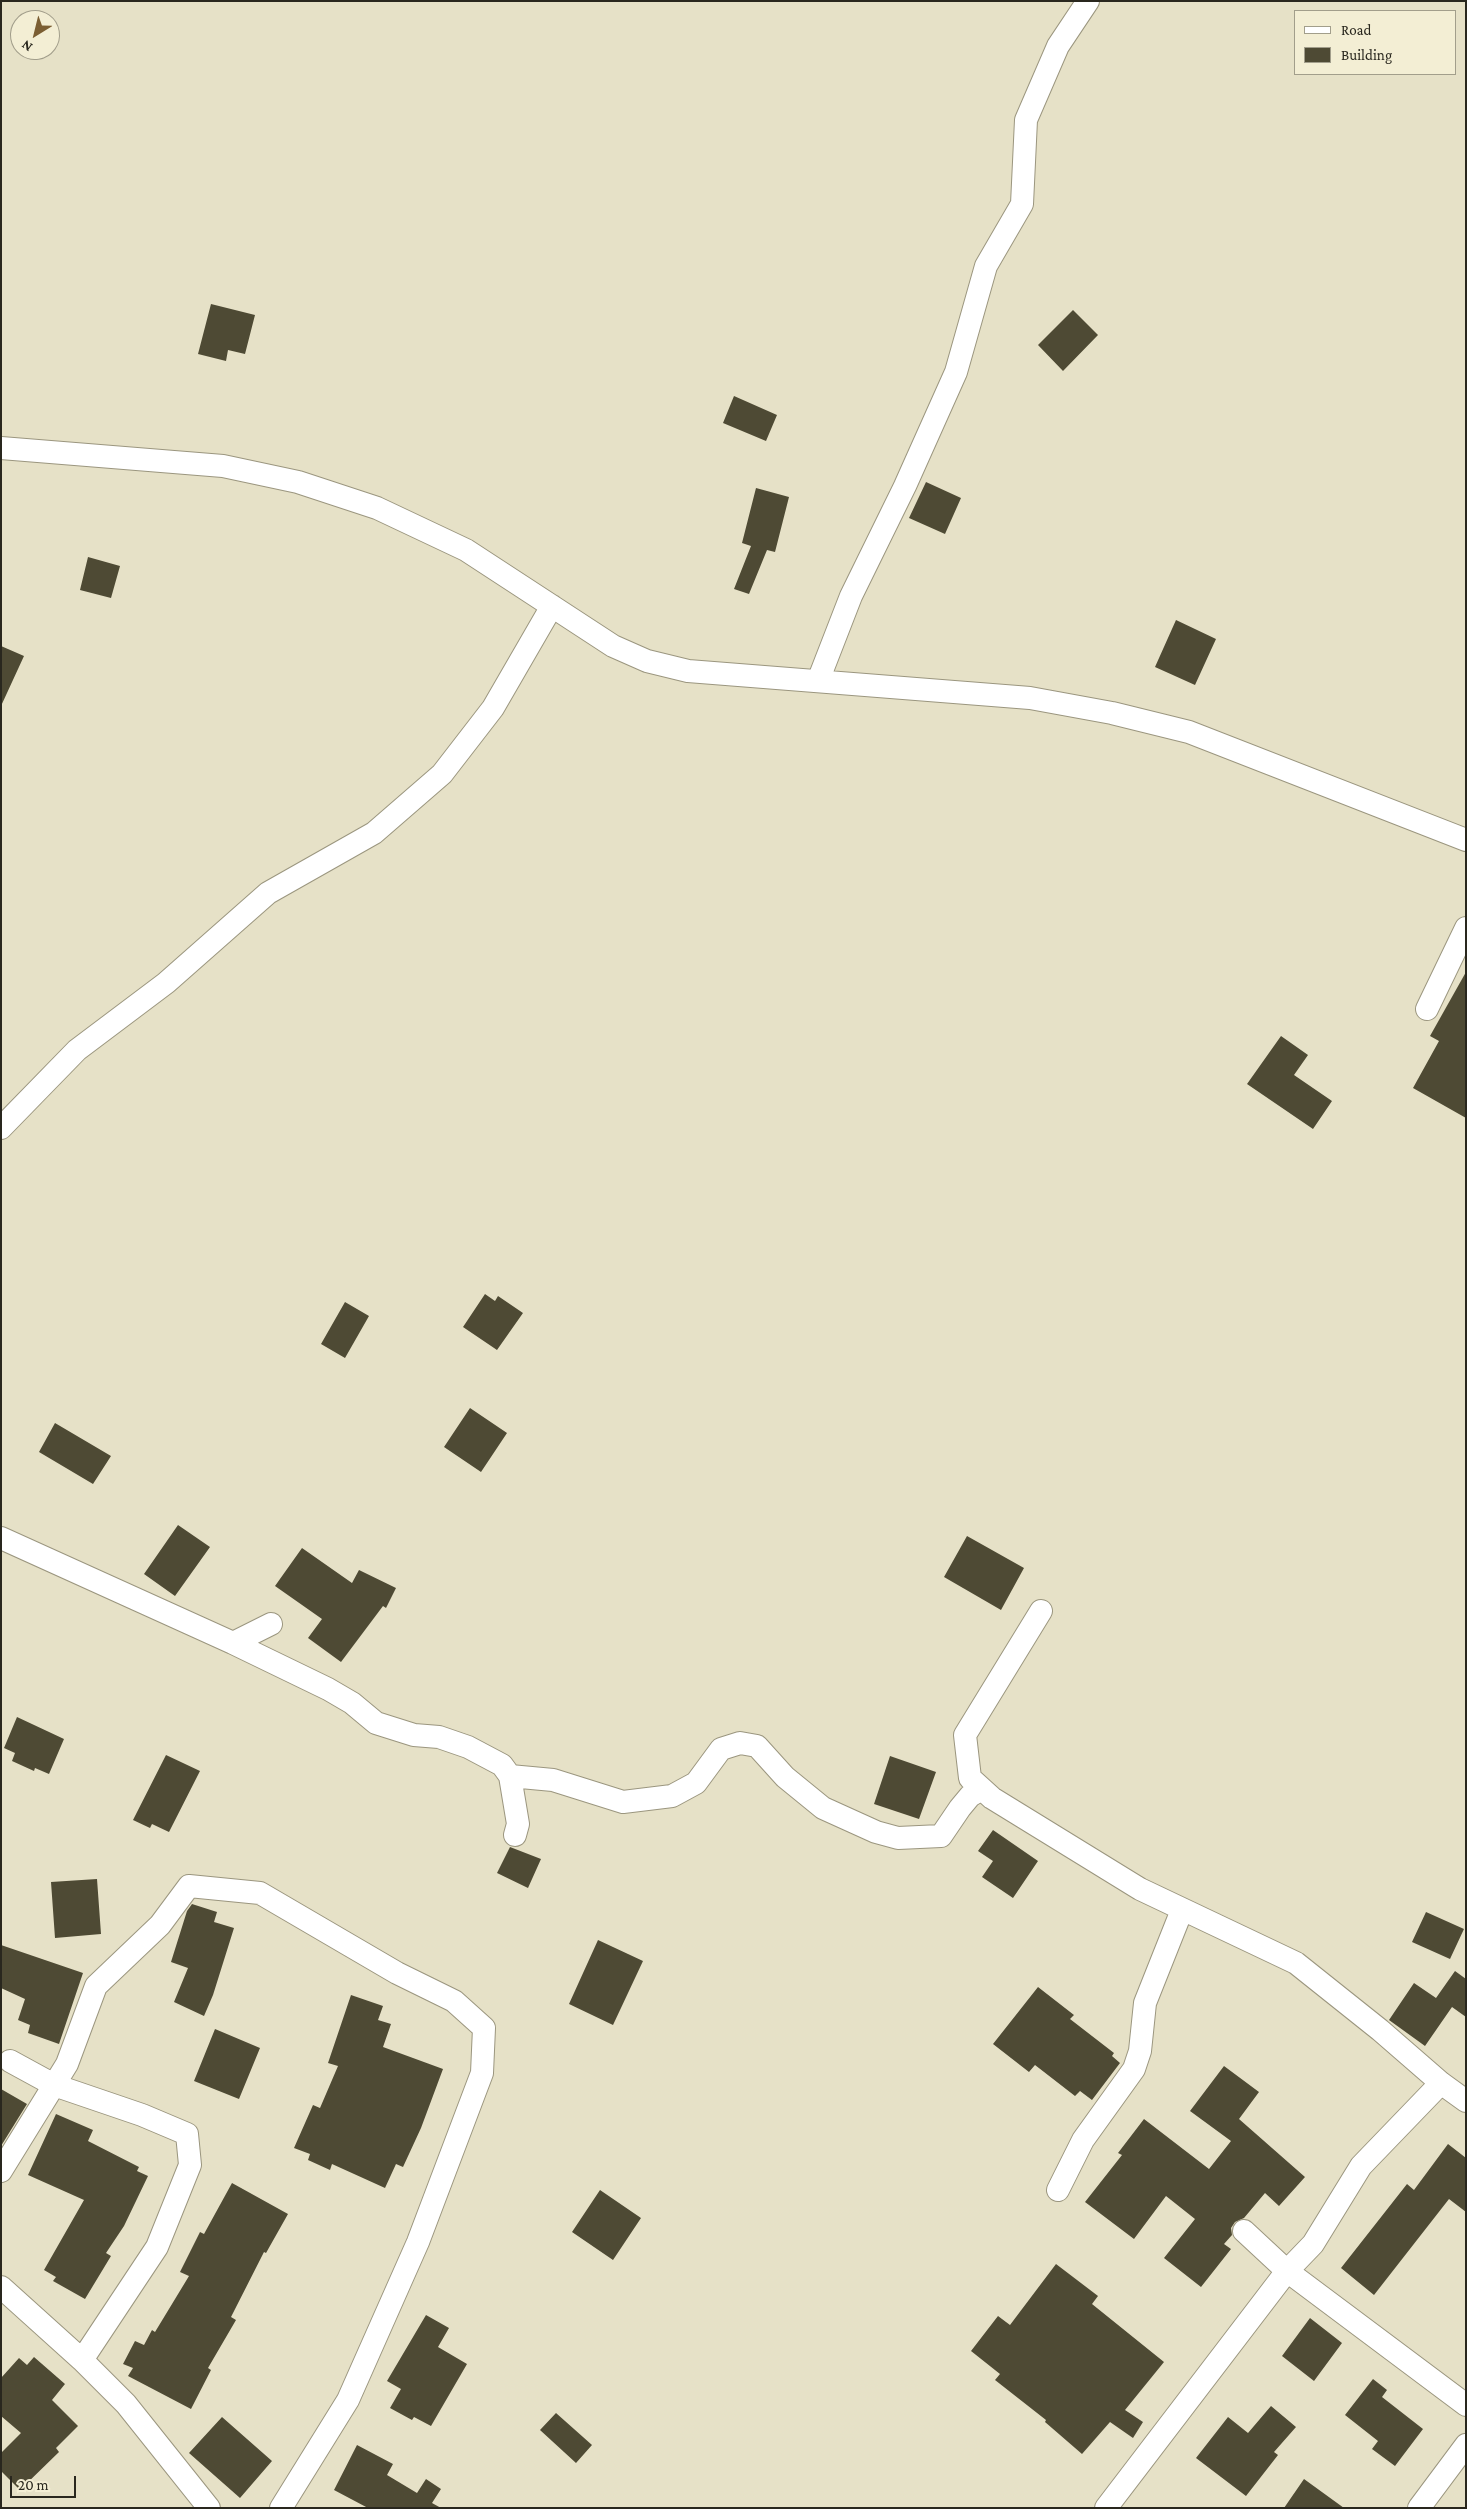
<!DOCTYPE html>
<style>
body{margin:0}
#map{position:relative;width:1467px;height:2509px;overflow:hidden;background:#e6e1c7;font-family:"Crimson Pro",serif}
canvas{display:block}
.frame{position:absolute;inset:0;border:2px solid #29271e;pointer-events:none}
.legend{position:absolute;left:1294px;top:10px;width:162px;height:65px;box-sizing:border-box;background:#f3eed4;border:1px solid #a29e8b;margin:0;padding:6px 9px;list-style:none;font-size:15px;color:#29271e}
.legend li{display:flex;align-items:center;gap:10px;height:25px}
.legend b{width:25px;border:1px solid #a29e8b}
.north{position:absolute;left:10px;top:10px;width:50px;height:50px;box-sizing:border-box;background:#f3eed4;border:1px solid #a29e8b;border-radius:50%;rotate:216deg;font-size:14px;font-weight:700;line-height:20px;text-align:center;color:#29271e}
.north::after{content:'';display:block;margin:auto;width:18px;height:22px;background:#7b5e32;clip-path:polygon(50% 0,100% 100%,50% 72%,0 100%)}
.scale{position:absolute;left:10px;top:2476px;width:66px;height:22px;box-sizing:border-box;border:2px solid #29271e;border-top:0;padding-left:6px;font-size:15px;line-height:18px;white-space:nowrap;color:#29271e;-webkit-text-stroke:4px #f3eed4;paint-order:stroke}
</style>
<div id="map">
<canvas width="1467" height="2509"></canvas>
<div class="frame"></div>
<ul class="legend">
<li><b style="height:6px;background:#fff"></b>Road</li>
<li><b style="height:14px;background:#4e4a34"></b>Building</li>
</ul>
<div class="north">N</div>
<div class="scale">20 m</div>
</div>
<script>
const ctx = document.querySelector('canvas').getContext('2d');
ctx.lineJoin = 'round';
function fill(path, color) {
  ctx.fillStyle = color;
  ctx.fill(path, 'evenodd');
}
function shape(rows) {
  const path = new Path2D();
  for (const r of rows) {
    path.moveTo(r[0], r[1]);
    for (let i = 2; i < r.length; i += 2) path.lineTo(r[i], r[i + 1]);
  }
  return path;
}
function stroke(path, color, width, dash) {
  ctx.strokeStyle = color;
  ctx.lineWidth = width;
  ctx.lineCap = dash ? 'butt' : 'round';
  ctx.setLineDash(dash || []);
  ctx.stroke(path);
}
const building = shape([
 [211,304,255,315,245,354,228,350,226,361,198,354],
 [1073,310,1098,335,1063,371,1038,345],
 [734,396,777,415,766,441,723,423],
 [926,482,961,498,945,534,909,518],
 [756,488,789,497,775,552,767,550,749,594,734,589,751,546,742,543],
 [88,557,120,566,111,598,80,590],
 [1176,620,1216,639,1195,685,1155,667],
 [1,646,24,656,1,706],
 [1466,972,1466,1118,1413,1088,1439,1041,1430,1036],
 [1281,1036,1308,1055,1294,1075,1332,1101,1313,1129,1247,1084],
 [485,1294,495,1301,498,1296,523,1313,497,1350,463,1327],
 [345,1302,369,1316,345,1358,321,1344],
 [470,1408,507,1433,481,1472,444,1447],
 [55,1423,111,1456,93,1484,39,1452],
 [178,1525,210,1547,175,1596,144,1574],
 [967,1536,1024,1568,1001,1610,944,1577],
 [302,1548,352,1583,359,1570,396,1588,386,1608,383,1606,341,1662,308,1638,322,1619,275,1586],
 [17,1717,64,1739,49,1774,35,1768,34,1771,12,1761,15,1753,4,1748],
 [166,1755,200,1771,169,1832,152,1824,150,1828,133,1820],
 [890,1756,936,1772,919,1819,874,1804],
 [993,1830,1038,1861,1013,1898,982,1877,993,1861,978,1851],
 [510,1847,541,1859,528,1888,497,1873],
 [97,1879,101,1934,55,1938,51,1882],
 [192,1904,217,1912,214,1922,234,1928,213,1995,204,2016,174,2002,188,1968,171,1962,187,1911],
 [1426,1912,1464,1929,1450,1959,1412,1942],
 [598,1940,643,1961,613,2025,569,2004],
 [1,1945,83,1973,59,2044,28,2033,30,2025,18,2020,25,1999,1,1988],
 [1455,1971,1466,1979,1466,2017,1452,2007,1425,2046,1389,2020,1414,1983,1436,1998],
 [1038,1987,1074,2015,1070,2019,1114,2053,1112,2056,1120,2063,1092,2100,1080,2091,1075,2096,1035,2065,1029,2072,993,2044],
 [351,1995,383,2006,378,2020,391,2024,383,2047,443,2069,421,2128,403,2167,396,2164,385,2188,332,2164,330,2170,308,2160,310,2154,294,2148,313,2105,320,2108,338,2066,328,2063],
 [215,2029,260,2048,239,2099,194,2081],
 [1224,2066,1259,2092,1239,2119,1305,2177,1279,2206,1265,2193,1244,2218,1235,2222,1231,2228,1232,2235,1224,2244,1231,2249,1201,2287,1164,2258,1195,2219,1166,2196,1134,2239,1085,2202,1122,2155,1118,2153,1144,2119,1209,2169,1231,2141,1190,2111],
 [1,2089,27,2104,1,2146],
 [56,2114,93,2130,88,2141,139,2167,137,2171,148,2176,124,2226,106,2253,111,2256,85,2299,53,2281,56,2277,44,2270,84,2200,28,2175],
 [1448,2144,1466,2158,1466,2212,1449,2199,1374,2295,1341,2268,1407,2184,1414,2190],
 [232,2183,288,2214,266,2253,264,2252,231,2317,236,2320,208,2368,211,2370,191,2409,128,2376,133,2368,123,2364,135,2341,144,2345,152,2330,155,2332,189,2276,180,2272,200,2232,204,2234],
 [600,2190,641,2218,613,2260,572,2232],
 [1056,2264,1098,2296,1092,2304,1164,2362,1125,2410,1143,2422,1133,2438,1110,2422,1082,2454,1045,2422,1046,2420,995,2380,1000,2374,971,2351,998,2316,1010,2325],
 [426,2315,449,2328,438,2347,467,2364,431,2426,414,2417,412,2420,390,2408,401,2389,387,2381],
 [1310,2318,1342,2343,1314,2381,1282,2356],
 [34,2357,65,2384,52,2400,78,2426,56,2448,59,2452,20,2490,1,2471,1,2453,21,2433,1,2416,1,2378,19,2358,27,2365],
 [1373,2379,1387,2390,1382,2397,1423,2429,1395,2466,1372,2449,1378,2441,1345,2415],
 [1271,2406,1296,2427,1274,2452,1278,2455,1246,2496,1196,2458,1228,2417,1248,2433],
 [556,2413,592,2445,576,2463,540,2430],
 [222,2417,272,2461,240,2498,189,2453],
 [357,2445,393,2464,387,2475,417,2493,426,2479,441,2489,432,2503,441,2508,368,2508,334,2490],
 [1304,2479,1344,2508,1284,2508]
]);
const street = shape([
 [1,448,223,466,298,482,377,508,466,550,613,646,647,661,688,671,1030,698,1112,713,1189,732,1466,840],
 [818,681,851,596,905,486,956,372,986,266,1022,204,1026,120,1058,46,1088,1],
 [1427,1009,1466,928],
 [1,1128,77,1050,166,983,268,893,374,833,442,774,493,708,552,606],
 [1,1538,233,1643,271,1624],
 [1041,1611,965,1735,970,1778,992,1798,1140,1889,1296,1963,1380,2030,1441,2083,1466,2101],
 [233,1643,328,1689,352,1703,376,1723,414,1735,439,1737,468,1747,502,1765,510,1776,518,1824,515,1835],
 [510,1776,553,1780,623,1802,672,1796,696,1783,721,1749,740,1743,757,1746,785,1777,823,1808,876,1832,898,1838,941,1836,960,1808,970,1796,982,1789],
 [10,2061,54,2085,142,2115,187,2134,190,2165,157,2247,82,2360],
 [1,2171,67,2064,96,1986,160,1925,189,1886,260,1893,397,1973,454,2001,484,2028,482,2073,418,2242,348,2400,281,2508],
 [1058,2190,1083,2140,1134,2069,1140,2051,1145,2003,1182,1910],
 [1244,2231,1287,2271,1466,2405],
 [1,2287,82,2360,126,2404,209,2508],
 [1106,2508,1287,2271,1313,2244,1361,2166,1441,2083],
 [1419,2508,1466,2445]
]);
fill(building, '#4e4a34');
stroke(street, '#9b967f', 24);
stroke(street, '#fff', 22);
</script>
